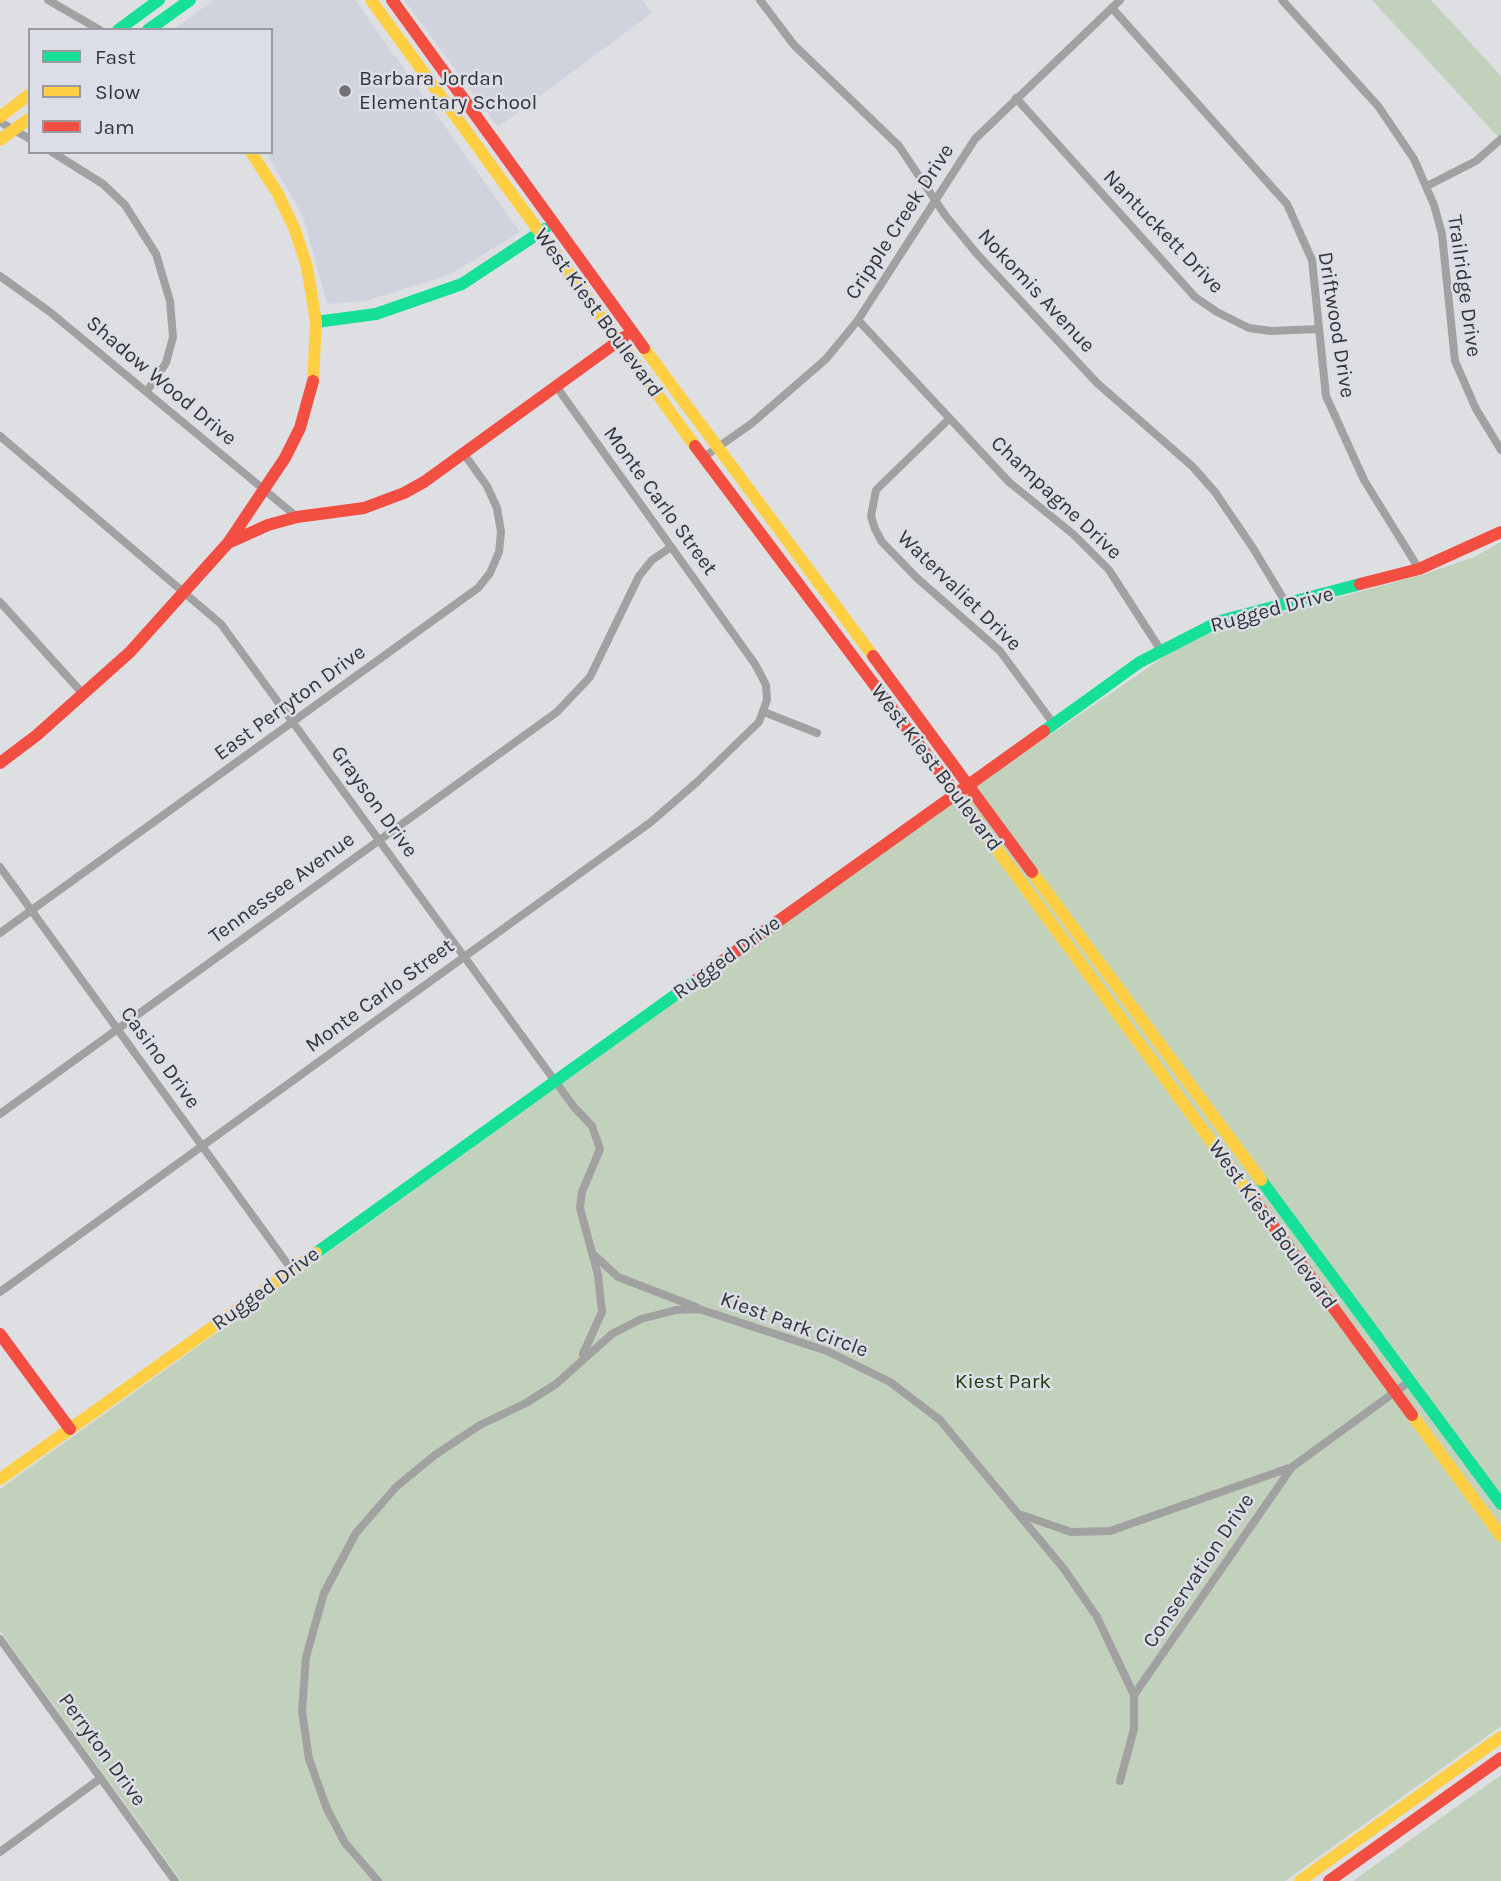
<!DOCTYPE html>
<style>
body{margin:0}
#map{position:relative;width:1501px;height:1881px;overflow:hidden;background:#dedfe3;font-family:Karla,sans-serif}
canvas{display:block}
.legend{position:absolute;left:28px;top:28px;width:245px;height:126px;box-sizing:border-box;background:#dbdee6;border:2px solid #989aa0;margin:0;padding:9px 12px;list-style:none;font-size:21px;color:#343538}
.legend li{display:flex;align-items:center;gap:14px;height:35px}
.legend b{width:35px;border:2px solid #989aa0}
</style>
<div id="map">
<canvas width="1501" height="1881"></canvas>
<ul class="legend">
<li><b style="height:9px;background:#16e098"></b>Fast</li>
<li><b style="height:9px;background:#ffcf43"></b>Slow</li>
<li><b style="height:9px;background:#f24e42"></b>Jam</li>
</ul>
</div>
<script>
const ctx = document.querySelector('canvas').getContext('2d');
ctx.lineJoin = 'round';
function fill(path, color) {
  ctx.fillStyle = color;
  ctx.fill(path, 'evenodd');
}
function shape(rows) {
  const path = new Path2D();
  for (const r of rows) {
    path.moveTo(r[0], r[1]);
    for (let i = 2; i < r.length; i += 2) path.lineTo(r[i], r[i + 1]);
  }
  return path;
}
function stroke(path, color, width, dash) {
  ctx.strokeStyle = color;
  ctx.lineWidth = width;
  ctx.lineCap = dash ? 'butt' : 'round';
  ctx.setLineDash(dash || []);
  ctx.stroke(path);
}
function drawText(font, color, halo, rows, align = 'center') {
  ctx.font = font + ' Karla,sans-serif';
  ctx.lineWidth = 5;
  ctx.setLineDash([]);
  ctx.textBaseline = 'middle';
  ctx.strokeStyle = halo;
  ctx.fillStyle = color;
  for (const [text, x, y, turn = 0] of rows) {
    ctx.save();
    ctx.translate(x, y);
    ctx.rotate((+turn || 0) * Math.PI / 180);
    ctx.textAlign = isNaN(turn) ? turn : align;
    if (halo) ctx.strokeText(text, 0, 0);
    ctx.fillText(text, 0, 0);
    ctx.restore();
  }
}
const built = shape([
 [214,0,355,0,520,232,449,275,365,301,327,304,303,216,266,152,271,152,271,30,172,30],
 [404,0,642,0,652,13,498,127]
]);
const green = shape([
 [1372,0,1431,0,1501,76,1501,140],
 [1501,542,1501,1726,1285,1881,181,1881,0,1631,0,1489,954,801,1168,654,1217,630,1422,575,1474,557],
 [1501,1775,1501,1881,1353,1881]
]);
const street = shape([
 [48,0,100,30],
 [760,0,794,45,899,146,945,215,977,254,1097,383,1192,466,1215,492,1253,548,1286,603],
 [1282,0,1378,106,1414,159,1434,205,1442,234,1455,361,1476,409,1501,450],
 [1112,8,1287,204,1312,260,1326,396,1364,480,1419,569],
 [1016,98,1195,297,1217,312,1249,328,1271,331,1318,329],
 [0,122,30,139],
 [52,152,103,184,125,205,156,254,170,301,173,337,166,363,147,391],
 [1427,186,1476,161,1501,139],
 [0,276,50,312,297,517],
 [858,320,1009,482,1073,534,1109,570,1160,649],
 [949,419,876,490,871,516,875,529,882,542,917,578,1000,651,1053,723],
 [0,436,221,624,574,1107,592,1126,600,1149,582,1192,580,1208,598,1275,602,1312,583,1354],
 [704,457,751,424,826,359,858,320,975,139,1120,0],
 [0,602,84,695],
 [764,712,817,733],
 [0,867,292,1270],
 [0,933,478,588,490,573,499,552,501,532,497,508,487,486,464,454],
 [0,1114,557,712,590,677,639,576,652,560,671,547],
 [592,1253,618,1277,696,1307],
 [0,1292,651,822,697,782,759,722,767,700,766,685,755,664,556,386],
 [1022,1515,1071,1532,1110,1531,1292,1467],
 [0,1639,175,1881],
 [1134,1695,1292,1467,1410,1381],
 [0,1852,101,1778],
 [378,1881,345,1843,327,1809,309,1759,302,1711,306,1657,324,1593,356,1533,396,1487,435,1455,480,1425,526,1403,556,1384,612,1334,641,1319,676,1310,699,1309,827,1351,890,1382,940,1420,1064,1569,1097,1617,1134,1695,1134,1729,1120,1781]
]);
const fast = shape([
 [118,30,159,0],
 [148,30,190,0],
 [316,322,376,314,462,284,545,229],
 [1044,731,1140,662,1220,621,1360,584],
 [1261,1180,1501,1504],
 [316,1253,696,980]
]);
const slow = shape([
 [371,0,695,446],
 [0,117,30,94],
 [0,140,30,118],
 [251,152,278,194,295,230,307,267,316,322,313,381],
 [644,348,873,656],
 [963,803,1255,1201],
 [1032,872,1261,1180],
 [1412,1415,1501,1536],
 [0,1479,316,1253],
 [1300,1881,1501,1737]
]);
const jam = shape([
 [392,0,644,348],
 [695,446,963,803],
 [228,543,268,525,297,517,364,508,404,493,424,482,624,337],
 [1360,584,1419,569,1501,532],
 [873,656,1032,872],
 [0,763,37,735,130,652,228,543,285,458,300,428,313,381],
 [696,980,1044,731],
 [1255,1201,1412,1415],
 [0,1334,70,1429],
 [1329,1881,1501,1758]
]);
const markers = [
 [345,91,7,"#707074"]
];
const poiNames = [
 ["Barbara Jordan",359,79],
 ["Elementary School",359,103]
];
const streetNames = [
 ["Cripple Creek Drive",900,222,-57],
 ["Nantuckett Drive",1163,232,46],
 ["Trailridge Drive",1464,286,82],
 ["Nokomis Avenue",1036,291,47],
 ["West Kiest Boulevard",598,313,54],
 ["Driftwood Drive",1336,325,81],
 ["Shadow Wood Drive",161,381,40],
 ["Champagne Drive",1056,498,43],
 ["Monte Carlo Street",660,501,54],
 ["Watervaliet Drive",959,591,44],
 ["Rugged Drive",1272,610,-15],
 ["East Perryton Drive",290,703,-36],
 ["West Kiest Boulevard",936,768,53],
 ["Grayson Drive",374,802,54],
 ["Tennessee Avenue",282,888,-36],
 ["Rugged Drive",727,958,-36],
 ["Monte Carlo Street",380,996,-36],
 ["Casino Drive",160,1058,54],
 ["West Kiest Boulevard",1272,1225,54],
 ["Rugged Drive",266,1289,-36],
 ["Kiest Park Circle",794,1325,20],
 ["Conservation Drive",1199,1571,-56],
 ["Perryton Drive",102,1750,54]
];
const parkNames = [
 ["Kiest Park",1003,1382]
];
fill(built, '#d0d3dd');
fill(green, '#c2d1bc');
stroke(street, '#a2a1a2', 8);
stroke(fast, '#16e098', 12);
stroke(slow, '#ffcf43', 12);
stroke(jam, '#f24e42', 12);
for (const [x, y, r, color] of markers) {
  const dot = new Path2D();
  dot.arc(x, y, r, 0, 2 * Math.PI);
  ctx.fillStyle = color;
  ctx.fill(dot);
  stroke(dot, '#dbdee6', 2.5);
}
drawText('21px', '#343538', '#dbdee6', poiNames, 'left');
drawText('21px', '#343538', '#dbdee6', streetNames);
drawText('21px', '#1d3c06', '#dbdee6', parkNames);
</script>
